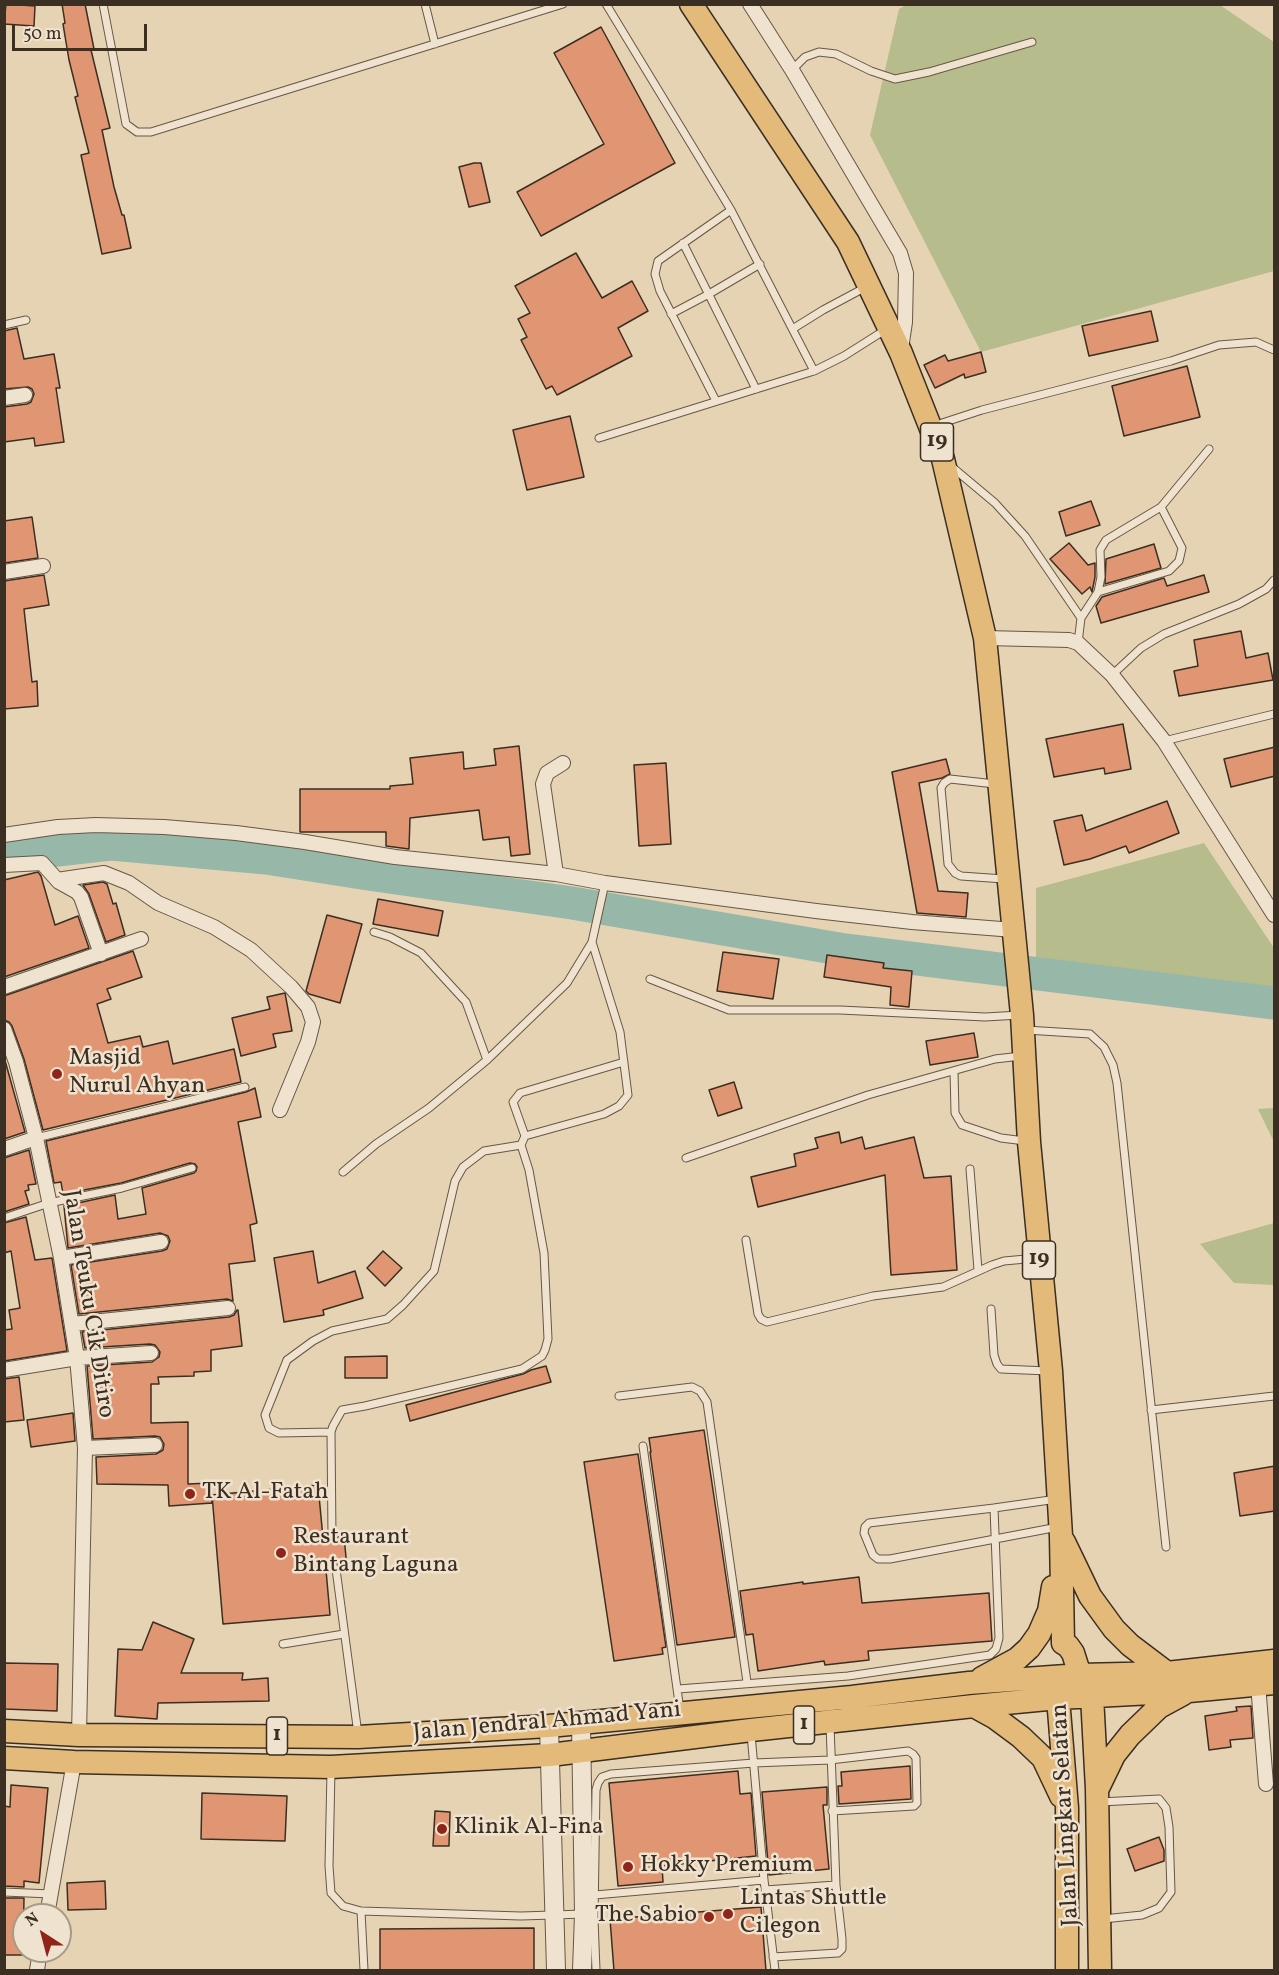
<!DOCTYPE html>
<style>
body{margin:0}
#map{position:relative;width:1279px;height:1975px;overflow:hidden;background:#e6d3b3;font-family:Vollkorn,serif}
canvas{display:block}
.frame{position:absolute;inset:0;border:6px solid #3b2e22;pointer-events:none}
.north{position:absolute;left:12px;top:1903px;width:60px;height:60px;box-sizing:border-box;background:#efe2ce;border:2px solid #a79a89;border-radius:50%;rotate:324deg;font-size:16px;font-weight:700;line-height:24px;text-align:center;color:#3b2e22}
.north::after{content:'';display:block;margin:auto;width:21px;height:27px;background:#8f2418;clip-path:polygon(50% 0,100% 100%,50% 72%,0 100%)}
.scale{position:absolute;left:12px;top:24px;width:135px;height:27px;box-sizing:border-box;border:3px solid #3b2e22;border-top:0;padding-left:8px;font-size:18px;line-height:21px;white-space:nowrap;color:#3b2e22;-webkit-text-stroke:4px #efe2ce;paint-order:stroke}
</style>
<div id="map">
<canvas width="1279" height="1975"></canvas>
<div class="frame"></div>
<div class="north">N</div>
<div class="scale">50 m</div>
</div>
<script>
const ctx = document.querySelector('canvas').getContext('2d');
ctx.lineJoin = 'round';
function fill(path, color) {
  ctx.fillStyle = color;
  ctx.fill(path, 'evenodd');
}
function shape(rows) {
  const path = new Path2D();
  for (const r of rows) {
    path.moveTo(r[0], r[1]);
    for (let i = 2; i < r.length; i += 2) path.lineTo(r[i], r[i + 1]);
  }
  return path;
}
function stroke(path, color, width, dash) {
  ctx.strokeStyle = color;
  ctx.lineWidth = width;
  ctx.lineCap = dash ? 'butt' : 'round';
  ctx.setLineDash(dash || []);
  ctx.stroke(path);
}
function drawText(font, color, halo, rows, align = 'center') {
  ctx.font = font + ' Vollkorn,serif';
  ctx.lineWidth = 5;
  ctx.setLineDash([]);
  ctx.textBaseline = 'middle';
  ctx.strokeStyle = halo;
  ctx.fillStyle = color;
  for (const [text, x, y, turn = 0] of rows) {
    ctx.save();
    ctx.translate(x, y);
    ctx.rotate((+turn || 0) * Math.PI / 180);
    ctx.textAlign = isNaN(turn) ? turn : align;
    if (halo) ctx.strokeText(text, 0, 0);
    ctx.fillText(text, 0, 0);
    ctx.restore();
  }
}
const green = shape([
 [906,5,1220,5,1274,42,1274,271,981,352,870,135,899,9],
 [1204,843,1274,948,1274,989,1036,958,1036,888],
 [1274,1108,1274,1142,1258,1109],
 [1274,1223,1274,1285,1234,1283,1200,1244]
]);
const river = shape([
 [4,856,111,844,266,858,368,874,572,903,845,950,1274,1003]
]);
const building = shape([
 [6,4,35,6,34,26,4,24,6,4],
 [62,4,85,4,94,49,91,50,110,128,102,130,114,187,122,215,124,215,131,248,102,254,81,155,89,153,75,97,78,96,69,60,63,24,65,23,62,4],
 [601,27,675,163,541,236,517,192,604,144,554,53,601,27],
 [474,163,481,163,490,202,469,207,459,167,474,163],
 [576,253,602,298,632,281,648,311,618,328,632,356,557,395,552,386,546,389,521,340,527,337,518,319,530,313,515,286,576,253],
 [1151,311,1158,341,1089,356,1082,326,1151,311],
 [17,328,24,359,54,354,60,388,56,388,64,442,35,446,34,438,4,442,4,407,27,404,31,402,34,394,32,389,28,387,4,389,4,331,17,328],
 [981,352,986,372,965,378,964,374,935,388,924,365,945,355,948,361,981,352],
 [1187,366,1200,417,1124,436,1112,386,1187,366],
 [570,416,584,477,527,490,513,430,570,416],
 [1091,501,1100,525,1066,536,1059,512,1091,501],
 [32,517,38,558,4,563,4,521,32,517],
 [1069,543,1088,565,1095,563,1095,577,1092,592,1090,587,1082,594,1050,559,1069,543],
 [1154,544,1161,568,1105,584,1106,559,1154,544],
 [44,575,49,605,24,609,32,682,37,681,38,706,4,709,4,581,44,575],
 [1204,575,1209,592,1101,623,1096,606,1102,597,1164,578,1167,586,1204,575],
 [1241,631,1246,658,1268,653,1273,680,1179,696,1174,671,1198,666,1194,640,1241,631],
 [1123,724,1131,769,1105,774,1104,768,1054,777,1046,739,1123,724],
 [519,746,530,854,511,856,509,837,483,840,479,810,410,818,409,849,386,846,386,832,300,832,300,789,390,789,390,786,413,784,410,758,463,752,464,769,496,765,494,749,519,746],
 [1275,747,1275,776,1231,787,1224,759,1275,747],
 [946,759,950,774,942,778,919,783,938,891,968,893,966,917,917,913,892,772,946,759],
 [666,763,671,844,639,846,634,765,666,763],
 [1167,801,1179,833,1129,853,1126,846,1090,859,1064,865,1054,821,1082,815,1086,831,1167,801],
 [38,872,41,876,55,925,78,916,89,948,4,977,4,880,38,872],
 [103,882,107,884,113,904,116,903,125,935,106,942,89,894,83,885,103,882],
 [378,899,443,911,438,936,373,924,378,899],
 [327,915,362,924,340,1003,309,994,306,991,327,915],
 [133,951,142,977,107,989,111,999,97,1004,108,1043,140,1036,143,1047,168,1041,173,1064,234,1049,241,1082,43,1130,24,1059,12,1026,9,1022,4,1020,4,996,133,951],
 [723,952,779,959,773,999,717,991,723,952],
 [827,955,884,963,883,968,912,971,909,1007,890,1005,891,987,824,977,827,955],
 [285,993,292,1031,273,1034,276,1047,241,1056,232,1018,270,1009,267,997,285,993],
 [974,1033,978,1057,930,1065,926,1041,974,1033],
 [4,1057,25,1132,4,1139,4,1057],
 [734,1082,742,1108,718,1116,709,1090,734,1082],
 [255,1088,261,1117,238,1122,257,1223,250,1225,255,1261,229,1264,233,1301,227,1299,79,1314,71,1265,162,1251,167,1249,170,1241,168,1236,160,1233,68,1248,64,1206,115,1195,118,1219,146,1214,142,1188,194,1173,196,1171,197,1167,195,1164,190,1163,121,1183,63,1194,61,1182,54,1183,46,1141,246,1092,255,1088],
 [839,1132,841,1143,862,1137,865,1149,914,1137,924,1178,951,1176,957,1270,891,1275,885,1175,758,1207,751,1177,796,1166,794,1154,818,1148,815,1138,839,1132],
 [29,1150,36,1184,28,1185,29,1190,25,1191,29,1204,4,1212,4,1158,29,1150],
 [26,1217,35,1260,52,1258,67,1351,4,1361,4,1330,12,1329,9,1310,20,1308,11,1251,4,1253,4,1223,26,1217],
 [313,1251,318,1283,355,1271,363,1298,323,1310,324,1315,284,1322,274,1258,313,1251],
 [383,1251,402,1268,385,1286,367,1268,383,1251],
 [237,1310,238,1310,242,1346,211,1350,211,1371,194,1372,194,1376,158,1377,159,1384,151,1384,151,1423,188,1422,188,1484,211,1483,212,1503,169,1506,168,1485,97,1484,96,1457,156,1454,163,1450,164,1444,160,1437,155,1436,93,1439,87,1366,152,1362,159,1357,160,1352,155,1345,150,1344,85,1348,82,1332,229,1317,234,1315,237,1310],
 [387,1356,387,1378,345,1378,345,1357,387,1356],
 [546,1366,551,1382,410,1421,406,1405,523,1374,531,1370,546,1366],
 [19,1377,24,1420,4,1422,4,1379,19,1377],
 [73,1413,75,1441,31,1447,27,1420,73,1413],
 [704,1430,735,1637,677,1645,650,1452,651,1452,649,1438,704,1430],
 [638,1454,666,1647,662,1648,663,1654,614,1661,584,1462,638,1454],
 [1275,1466,1275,1511,1240,1516,1234,1473,1275,1466],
 [318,1485,323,1538,327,1538,329,1542,333,1543,338,1537,344,1536,347,1568,342,1569,340,1565,336,1563,332,1565,330,1570,326,1570,330,1615,223,1624,212,1495,318,1485],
 [859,1577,862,1603,989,1593,992,1641,868,1651,869,1660,825,1665,824,1661,758,1671,753,1634,746,1635,740,1591,803,1582,803,1584,859,1577],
 [153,1622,194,1639,181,1673,243,1673,242,1680,268,1678,269,1701,158,1703,157,1719,115,1716,118,1649,142,1650,153,1622],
 [4,1663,58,1664,57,1711,4,1709,4,1663],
 [1251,1706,1253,1738,1230,1740,1231,1747,1209,1750,1205,1716,1237,1711,1236,1707,1251,1706],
 [910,1766,911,1799,839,1804,838,1786,842,1786,841,1772,910,1766],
 [738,1771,740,1794,751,1793,756,1856,662,1866,663,1882,618,1886,609,1783,738,1771],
 [11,1785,48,1788,39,1883,24,1881,24,1887,4,1886,4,1806,10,1807,11,1785],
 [827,1787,827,1805,823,1805,829,1869,769,1875,762,1792,827,1787],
 [202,1793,287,1796,285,1841,201,1839,202,1793],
 [435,1811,450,1812,449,1846,433,1846,435,1811],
 [1159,1837,1164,1850,1164,1861,1135,1871,1127,1849,1159,1837],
 [105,1881,106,1909,68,1910,67,1883,105,1881],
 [4,1898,24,1898,23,1955,4,1955,4,1898],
 [761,1907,766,1971,614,1971,610,1919,761,1907],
 [534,1928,534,1971,380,1971,380,1929,534,1928]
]);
const service = shape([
 [103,4,126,124,137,132,151,132,563,4],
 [425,4,435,44],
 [606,4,731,210,814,371,844,356,885,330],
 [792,70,805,57,819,52,836,54,871,71,895,79,929,72,1032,42],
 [683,243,756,389],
 [671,314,709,294,760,264],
 [4,325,26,320],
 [794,328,823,310,866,287],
 [716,401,660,291,655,274,658,261,731,210],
 [933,426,982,410,1171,361,1219,345,1256,342,1274,350],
 [599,438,814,371],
 [952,467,995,503,1025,536,1081,618,1078,643],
 [1098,592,1169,571,1179,561,1182,548,1161,507],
 [1081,618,1098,592,1101,577,1100,550,1106,540,1161,507,1209,449],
 [1112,675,1141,648,1164,634,1239,604,1266,589,1274,580],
 [1164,741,1274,714],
 [995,784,950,779,944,783,941,788,948,864,955,873,961,876,1004,879],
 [374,932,390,937,421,953,466,1002,487,1060],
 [650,979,729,1010,840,1010,985,1017,1020,1015],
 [1026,1030,1090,1034,1104,1047,1113,1065,1117,1083,1166,1547],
 [954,1071,955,1113,962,1125,1001,1138,1025,1141],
 [525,1136,513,1102,520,1093,624,1062],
 [36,1138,245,1087],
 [686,1158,868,1095,995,1059,1021,1056],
 [970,1169,978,1270],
 [343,1172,376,1144,429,1108,487,1060,567,983,592,942,605,883],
 [4,1218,49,1203,122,1188,192,1168],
 [746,1240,758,1314,761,1319,767,1322,873,1296,943,1287,992,1265,1004,1261,1037,1258],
 [991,1309,994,1355,997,1364,1001,1369,1048,1371],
 [619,1396,692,1387,700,1391,707,1402,747,1682],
 [1151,1410,1274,1396],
 [331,1432,279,1433,269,1428,265,1415,287,1360,313,1341,332,1331,387,1319,403,1305,434,1271,455,1181,463,1167,484,1151,521,1145],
 [643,1446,680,1710],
 [994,1508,869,1523,865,1527,864,1533,873,1555,878,1559,890,1559,1058,1527],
 [332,1537,331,1432,333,1426,342,1410,365,1406,522,1369,542,1356,545,1350,548,1339,544,1253,529,1170,521,1145,525,1136,604,1114,619,1106,628,1095,620,1032,592,942],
 [336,1569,358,1734],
 [283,1644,344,1634],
 [678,1689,848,1676,990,1655,996,1649,999,1638,994,1508,1057,1499],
 [751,1734,764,1880,775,1970],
 [331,1770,329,1866,331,1893,343,1906,361,1911],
 [1100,1802,1159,1799,1166,1808,1169,1827,1171,1892,1159,1908,1142,1915,1103,1919],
 [765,1890,836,1885],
 [4,1892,51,1894],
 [595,1895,764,1880],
 [773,1957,838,1953,842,1949,842,1939,836,1885,830,1725],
 [364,1970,361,1911,521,1916,584,1914],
 [596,1970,594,1919,596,1790,598,1783,602,1777,611,1774,754,1763,830,1760,908,1751,913,1754,916,1758,917,1803,914,1806,832,1811]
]);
const minor = shape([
 [750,4,792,70,900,253,906,273,905,322,901,349],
 [4,398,25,395],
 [4,572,43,566],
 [985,638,1069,640,1078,643,1112,675,1164,741,1274,915],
 [4,835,58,827,96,825,164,827,236,833,305,842,395,857,556,874,605,883,816,911,912,922,1014,930],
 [4,865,42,863,59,882,77,892,81,897,101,954],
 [556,874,543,784,547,773,563,763],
 [57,880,104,873,129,883,158,903,214,927,251,950,291,987,308,1007,313,1022,308,1042,280,1110],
 [4,987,141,939],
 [4,1029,16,1062,36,1138,61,1258,77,1358,85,1448,79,1735],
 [4,1149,36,1138],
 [61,1258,161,1242],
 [72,1324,228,1308],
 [4,1370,77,1358,151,1353],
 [85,1448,155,1445],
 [1258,1684,1266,1784],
 [47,1915,74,1762],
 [37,1970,40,1951]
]);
const tertiary = shape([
 [581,1723,584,1914,582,1970],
 [549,1726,556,1970]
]);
const trunk = shape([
 [691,4,848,242,901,353,943,459,985,638,1022,1015,1029,1142,1051,1371,1061,1536,1063,1643],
 [1064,1542,1090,1596,1114,1629,1130,1645,1167,1673],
 [1063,1643,1068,1646,1073,1653,1080,1675,1092,1696,1097,1789,1100,1970],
 [982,1678,1017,1659,1029,1648,1039,1634,1049,1611,1053,1587],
 [1050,1687,1058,1698,1067,1808,1067,1970],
 [974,1706,994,1717,1021,1737,1043,1758,1061,1796],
 [4,1731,79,1735,358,1737,549,1726,852,1697,969,1683,1080,1675,1167,1673,1274,1661],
 [4,1758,74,1762,331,1767,550,1755,751,1730,974,1706,1058,1698,1189,1691,1274,1683],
 [1098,1788,1114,1755,1130,1735,1159,1707,1183,1694]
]);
const markers = [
 [57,1074,6,"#8f2418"],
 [190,1494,6,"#8f2418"],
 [281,1553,6,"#8f2418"],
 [442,1829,6,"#8f2418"],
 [628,1867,6,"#8f2418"],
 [728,1914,6,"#8f2418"],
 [709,1917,6,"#8f2418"]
];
const shields = [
 [937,442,33],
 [1039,1260,33],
 [804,1725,21],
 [277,1736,21]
];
const shieldNames = [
 ["19",937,442],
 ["19",1039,1260],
 ["1",804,1725],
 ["1",277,1736]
];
const poiNames = [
 ["Masjid",69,1060],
 ["Nurul Ahyan",69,1088],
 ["TK Al-Fatah",202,1494],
 ["Restaurant",293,1539],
 ["Bintang Laguna",293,1567],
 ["Klinik Al-Fina",454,1829],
 ["Hokky Premium",640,1867],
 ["Lintas Shuttle",740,1900],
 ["Cilegon",740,1928],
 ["The Sabio",697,1917,"right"]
];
const streetNames = [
 ["Jalan Teuku Cik Ditiro",87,1304,81],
 ["Jalan Jendral Ahmad Yani",547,1723,-5],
 ["Jalan Lingkar Selatan",1067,1815,-93]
];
fill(green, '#b6bc8b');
stroke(river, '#97b8a9', 33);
fill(building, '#e09672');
stroke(building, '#3b2e22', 1.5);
stroke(service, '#665746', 9);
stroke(minor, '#665746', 16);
stroke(tertiary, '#665746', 20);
stroke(trunk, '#3b2e22', 25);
stroke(service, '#efe2ce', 7);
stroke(minor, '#efe2ce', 14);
stroke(tertiary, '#efe2ce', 18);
stroke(trunk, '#e3ba7a', 22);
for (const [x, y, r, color] of markers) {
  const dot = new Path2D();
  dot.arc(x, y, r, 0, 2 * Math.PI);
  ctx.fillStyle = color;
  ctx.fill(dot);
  stroke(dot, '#efe2ce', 2);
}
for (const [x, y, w] of shields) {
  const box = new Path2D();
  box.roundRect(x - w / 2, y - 19, w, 38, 4.5);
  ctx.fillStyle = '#efe2ce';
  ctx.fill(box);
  stroke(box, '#3b2e22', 1.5);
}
drawText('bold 22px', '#3b2e22', null, shieldNames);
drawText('24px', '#3b2e22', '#efe2ce', poiNames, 'left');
drawText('24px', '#3b2e22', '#efe2ce', streetNames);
</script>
